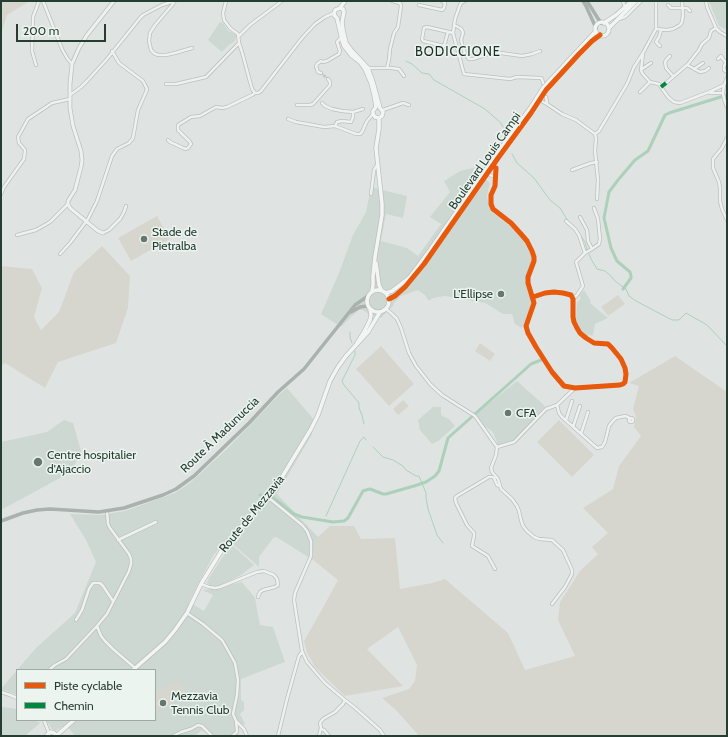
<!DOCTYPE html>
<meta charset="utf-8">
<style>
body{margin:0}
#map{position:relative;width:728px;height:737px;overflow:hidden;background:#dfe4e2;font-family:Cabin,sans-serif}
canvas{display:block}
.frame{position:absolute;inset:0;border:2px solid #263d32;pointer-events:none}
.legend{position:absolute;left:16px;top:669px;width:140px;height:52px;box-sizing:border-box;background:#ecf4f0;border:1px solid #9daba4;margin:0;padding:5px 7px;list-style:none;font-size:12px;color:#263d32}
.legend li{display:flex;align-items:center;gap:8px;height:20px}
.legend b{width:20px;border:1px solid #9daba4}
.scale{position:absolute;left:16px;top:24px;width:90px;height:18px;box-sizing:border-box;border:2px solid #263d32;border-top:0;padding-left:5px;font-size:12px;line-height:14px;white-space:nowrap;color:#263d32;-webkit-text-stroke:3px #ecf4f0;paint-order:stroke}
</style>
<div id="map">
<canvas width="728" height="737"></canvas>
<div class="frame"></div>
<ul class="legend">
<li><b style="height:5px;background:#e8590c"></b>Piste cyclable</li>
<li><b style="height:5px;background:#00873e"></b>Chemin</li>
</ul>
<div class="scale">200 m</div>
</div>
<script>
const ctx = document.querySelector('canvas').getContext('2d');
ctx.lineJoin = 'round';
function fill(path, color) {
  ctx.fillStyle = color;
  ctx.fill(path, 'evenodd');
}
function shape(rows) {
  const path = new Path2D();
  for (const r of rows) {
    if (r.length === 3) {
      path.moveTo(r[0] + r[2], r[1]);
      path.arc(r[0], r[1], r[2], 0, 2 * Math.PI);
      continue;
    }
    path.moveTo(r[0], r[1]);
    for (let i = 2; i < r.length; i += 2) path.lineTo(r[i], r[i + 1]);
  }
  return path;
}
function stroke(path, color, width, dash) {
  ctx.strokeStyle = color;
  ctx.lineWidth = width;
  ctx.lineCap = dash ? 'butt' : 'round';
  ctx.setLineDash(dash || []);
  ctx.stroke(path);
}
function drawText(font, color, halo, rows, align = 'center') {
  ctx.font = font + ' Cabin,sans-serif';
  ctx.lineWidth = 3;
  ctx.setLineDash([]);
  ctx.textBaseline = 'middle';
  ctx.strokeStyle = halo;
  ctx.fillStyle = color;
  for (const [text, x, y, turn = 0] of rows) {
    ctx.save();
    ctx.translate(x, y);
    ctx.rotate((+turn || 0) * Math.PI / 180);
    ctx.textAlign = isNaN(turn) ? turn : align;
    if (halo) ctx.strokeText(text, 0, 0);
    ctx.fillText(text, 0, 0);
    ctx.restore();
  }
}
const built = shape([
 [709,1,727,1,727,30,719,26],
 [220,22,223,23,228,31,235,34,236,35,236,38,234,42,229,45,222,52,208,40],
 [473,168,490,183,487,196,489,206,492,212,511,227,527,244,532,254,532,262,527,273,526,284,532,304,522,328,515,324,512,314,503,314,485,303,445,296,433,298,430,300,428,300,425,295,418,290,401,296,394,303,393,306,381,318,367,313,363,310,359,310,351,317,341,327,321,314,339,273,353,235,366,212,371,187,407,196,403,218,386,214,381,241,407,248,418,256,441,224,430,217,450,192,444,181,460,171],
 [584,290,591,301,590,303,608,318,595,324,593,335,591,336,590,334,588,336,580,329,576,321,577,302,579,301,581,298,579,295],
 [517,381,545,406,518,437,512,441,498,445,493,432,483,425,475,415],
 [287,388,316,422,311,436,277,494,318,537,313,560,278,538,274,537,259,557,259,567,227,539,213,556,189,602,204,611,213,595,202,590,213,589,242,582,255,598,260,625,273,627,285,662,241,679,241,700,244,702,244,710,240,714,245,724,239,727,237,735,235,736,210,736,202,730,195,736,75,736,66,725,55,731,52,729,46,720,155,720,155,670,17,670,36,648,75,613,96,562,86,540,70,514,101,515,125,511,175,493,190,483,226,450,280,394],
 [433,407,441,407,441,414,442,416,449,419,455,426,445,435,438,441,432,444,420,430,418,420],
 [64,420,73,423,81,451,71,472,1,510,1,442,47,432],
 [231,544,254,565,241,575,222,585,215,586,209,585,207,583,209,578],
 [17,670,17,695,1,689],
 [1,707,3,707,17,709,17,720,36,720,40,723,25,736,21,736,20,735,1,736]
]);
const green = shape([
 [1,1,30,1,7,15,1,34],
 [157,216,170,239,131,261,118,238],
 [102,246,130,276,128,308,116,343,58,362,45,388,5,363,1,366,1,266,32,269,42,288,34,317,41,330,59,312,74,272],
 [618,295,625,304,608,316,601,307],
 [480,343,495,354,490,361,475,351],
 [381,346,414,384,389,406,356,369],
 [675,356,727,392,727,736,419,736,396,710,382,698,409,689,415,681,417,665,398,627,367,649,403,686,345,696,315,667,307,652,304,641,320,613,338,580,313,560,318,537,330,526,354,526,361,539,395,538,400,589,432,583,445,579,508,633,525,670,575,656,558,620,560,602,580,571,598,554,592,547,608,533,583,508,613,489,619,466,641,436,634,427,636,417,633,409,639,386,629,383],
 [403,400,409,406,398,415,393,409],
 [559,420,594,455,572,477,537,442],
 [180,681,186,695,155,711,155,691]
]);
const stream = shape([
 [406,61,412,64,422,73,429,74,434,80,485,109,501,123,503,127],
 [512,154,517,163,534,178,550,200,560,208,568,221],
 [578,232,585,242,587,250],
 [589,254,591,259,597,269,605,271,610,275,615,281,626,289,629,296,636,301,672,320,679,320,686,313,707,325,727,346],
 [350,332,350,337,352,343],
 [355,351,355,355,342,381,344,385,359,403,359,408,362,415,364,424],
 [373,447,383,457,393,460,403,466,406,470,416,476,419,476,426,493,426,498,428,509,437,535,443,543],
 [326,516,360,441,364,437,366,440]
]);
const canal = shape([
 [623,289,631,278,631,276,630,272,617,261,611,248,604,218,609,192,618,180,635,160,648,151,665,115,669,113,727,95],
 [260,495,266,495],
 [272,497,294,514,302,517,333,522,344,521,348,518,363,491,366,490,370,489,383,494,386,494,414,486,426,482,435,476,439,471,448,438,521,373,531,364,541,360]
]);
const minorTunnel = shape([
 [321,73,328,79]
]);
const minor = shape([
 [43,1,62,49,67,58,72,64],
 [174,1,173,4,155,25,150,33,149,41,151,50,155,54,159,55,166,55,175,53,192,48],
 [226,1,223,13,224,20,230,28,238,34,239,43,242,52,252,89,255,93,258,93,261,91,302,38,315,24,325,17,334,13],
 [465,1,461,3,460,5,455,19,453,33,464,74,510,79,517,77,541,78,542,79,543,83],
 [623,1,625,8],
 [706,1,707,7,716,28,720,32,727,36],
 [419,5,442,10,444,8,445,3,442,1],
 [668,5,671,8,682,8],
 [682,8,687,8,690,11],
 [619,19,625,17,641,1],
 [454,25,460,28,462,30,463,33,461,40,465,54,469,59,473,59,494,52,522,56,532,54,540,51],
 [656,29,667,30,673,29,680,25,682,22,683,15,682,1],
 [448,32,444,46,423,41,422,39,424,28,427,27,453,33],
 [239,36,250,25,282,1],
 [660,46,656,42,659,37,661,30],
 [643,53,641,70,642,73,650,82,659,84,661,87,668,97,674,102,680,103,709,92,724,85],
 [670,56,667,59,665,62,666,68,673,76],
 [718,59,721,56,723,59,726,63,724,66,724,70,727,72],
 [36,65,32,51,33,20,33,17,39,1],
 [687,65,700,72,705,71,709,68],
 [368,68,391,68,399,69,404,76],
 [387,68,389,60,390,49,394,33,398,27,401,6,400,3,392,1],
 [642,69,651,63],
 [694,69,703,63],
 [321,73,318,72,317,69,316,67,317,64,321,61,323,62,327,61,339,54,340,51,337,42,341,38],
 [727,78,724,85,723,93,724,99,727,107],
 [666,83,688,64,699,50,702,44,709,38,711,31,716,28],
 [166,84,176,84,206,77,239,43],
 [640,92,650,82],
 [710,93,723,93],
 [70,95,81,87,87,81,107,59,140,18,143,15,162,5,175,1],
 [546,97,547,103],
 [543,102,547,104,562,114,576,120,595,134,596,138,595,151,598,180,597,199],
 [322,103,325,106,332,109,342,111,353,112,353,117,351,122,342,121,337,122,335,126],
 [297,105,310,105,313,104,330,85,330,82,328,79],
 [383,110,403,103,409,105],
 [353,112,363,109],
 [288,119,296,122,324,127,335,126,356,134,360,134,362,132,367,121,373,114],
 [595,134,599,131,627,84,634,67,643,53,656,29,656,1],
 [727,138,722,148,713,159,713,168,719,182,720,188,720,201,722,209,727,220],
 [168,140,170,142,183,148,186,149,188,148,191,144,190,142,178,130,178,125,191,117,200,116,216,107,222,108,227,107,252,95,255,93],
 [496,168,495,186,491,195,491,204,493,209,511,223,521,234,527,241,532,251,534,257,534,261,528,277,528,283,534,303,526,326,528,333,536,347,552,372,564,386,575,388,620,385,623,384,625,382,626,374,625,368,621,359,612,348,608,344,594,343,586,338,580,333,577,328,574,322,573,317,573,299,571,295,563,293,554,292,545,293,533,297],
 [572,170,591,163,597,162],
 [490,175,495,177],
 [1,194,4,187,24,159,25,150,19,143,18,137,28,119,52,103,70,99],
 [371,194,374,170,377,165],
 [580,217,587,230,588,241,592,249,585,253],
 [566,221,575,229,579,235,585,253,576,262,583,286,577,295,573,299],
 [103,233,109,230,120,219,124,212,126,206],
 [17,235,36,230,50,222,68,204],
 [592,249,599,244,600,239,598,219,594,208],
 [60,254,70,243,88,219,97,201,112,156,117,149,129,143,133,138,138,110,146,92,147,89,143,81,119,63,112,51],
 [386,309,391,313,397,319,401,328,409,353,416,366,431,385,442,395,475,416,497,447,496,455,491,468,492,472,498,479,501,489,512,499,517,506,519,511,521,520,523,526,527,531,534,537,539,539,552,540,563,550,572,570,572,574,565,587,552,604],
 [557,405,559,413,562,417,597,448,602,447,605,442,609,426,612,422,616,418,625,416,628,417,630,419],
 [631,420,2],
 [566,420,572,401],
 [573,427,580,406],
 [581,434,588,412],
 [497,447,514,442,546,409,557,405,575,388],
 [268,497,269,498,302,525,307,531,311,541,311,556,295,593,294,600,302,651,307,662,325,683,345,700,354,707,380,730,384,736],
 [118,540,156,522],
 [495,569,488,556,472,546,474,536,474,533,467,525,456,503,455,498,457,496,489,477,492,477,494,478,497,485,500,486],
 [201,584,209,587,215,588,220,587,257,572,264,571,274,575,277,579,278,585,275,587,263,590,260,592,258,597],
 [187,613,203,624,222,640,226,647,235,663,238,680,237,695,233,714,236,721,244,729,247,736],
 [76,620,82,610,89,589,93,583,100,583,103,586,113,601],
 [97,626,101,636,105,641,113,649,135,668],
 [49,670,55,665,66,659,97,626,107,614,129,571,131,564,131,559,129,554,110,528,108,524,107,511],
 [1,692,10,695,17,698],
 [44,720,49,733],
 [321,729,324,730,329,736],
 [173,736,181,732,191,729,198,725,202,726,212,736],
 [232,736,236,733,237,731,236,721],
 [278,736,287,699,299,656,302,652],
 [319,736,321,728,320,723,323,719,335,712,343,704,345,700]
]);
const tertiary = shape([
 [103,233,98,231,70,208,68,204,68,201,75,190,81,167,82,160,81,151,73,126,70,108,70,84,72,64,79,48,87,35,114,1]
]);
const secondary = shape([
 [583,1,586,6,596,28],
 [587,1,597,17,601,23],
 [351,312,360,307,367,306],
 [1,521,23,513,37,510,50,509,99,512,124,508,163,495,176,489,194,476,249,423,278,392,304,369,355,305,368,296]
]);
const primary = shape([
 [345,1,340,8,335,10,334,15,337,18,342,40,344,46,351,55,360,62,365,69,371,83,374,95,376,107,373,111,373,114,375,117,379,118],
 [340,8,343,9,344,12,342,22,343,30,346,43,352,51,368,68,373,82,380,108,383,112,382,116,379,118],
 [602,29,7],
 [604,23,616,15,632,1],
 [609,28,636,1],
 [376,263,379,285,382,291],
 [378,301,11],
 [372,291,373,285,373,276,375,257,382,215,382,204,376,148,379,129,379,118],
 [386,293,392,291,409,278,430,250,487,168,495,156,531,107,543,88,596,31],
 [389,299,395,296,405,287,424,264,498,158,531,113,546,90,579,54,592,41,600,35],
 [357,343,364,332,370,320,371,315,370,309],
 [133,670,165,642,175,630,187,613,201,584,225,545,276,487,311,429,318,415,330,381,338,367,346,356,368,332,380,312],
 [46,736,48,734,51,732,54,733,57,736],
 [56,736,74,720]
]);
const quiet = shape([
 [661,87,666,83]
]);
const cycleway = shape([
 [496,168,495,186,491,195,491,204,493,209,511,223,521,234,527,241,532,251,534,257,534,261,528,277,528,283,534,303,526,326,528,333,536,347,552,372,564,386,575,388,620,385,623,384,625,382,626,374,625,368,621,359,612,348,608,344,594,343,586,338,580,333,577,328,574,322,573,317,573,299,571,295,563,293,554,292,545,293,533,297],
 [389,299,395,296,405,287,424,264,498,158,531,113,546,90,579,54,592,41,600,35]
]);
const markers = [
 [144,239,4,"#677770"],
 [501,294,4,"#677770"],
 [508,413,4,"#677770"],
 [38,462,5,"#677770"],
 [163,703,4,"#677770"]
];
const streetNames = [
 ["Boulevard Louis Campi",485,161,-55],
 ["Route À Madunuccia",220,435,-44],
 ["Route de Mezzavia",252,514,-51]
];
const poiNames = [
 ["Stade de",152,232],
 ["Pietralba",152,246],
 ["L'Ellipse",493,294,"right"],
 ["CFA",516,413],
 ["Centre hospitalier",47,455],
 ["d'Ajaccio",47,469],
 ["Mezzavia",171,696],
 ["Tennis Club",171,710]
];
const neighbourhoodNames = [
 ["BODICCIONE",458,52]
];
fill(built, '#cdd8d2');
fill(green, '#d7d6ce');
stroke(stream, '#add0bb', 1);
stroke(canal, '#add0bb', 3);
stroke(minorTunnel, '#bac3bf', 2.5, [2.5, 1]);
stroke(minor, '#bbc0be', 4);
stroke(tertiary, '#bbc0be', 4.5);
stroke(primary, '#bbc2bf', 5);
stroke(minor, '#eef1f0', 2.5);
stroke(tertiary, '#eef1f0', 3);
stroke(secondary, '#a9b2ae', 3.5);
stroke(primary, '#f3f5f4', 3.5);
stroke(quiet, '#00873e', 4, [8, 4]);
stroke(cycleway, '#e8590c', 5);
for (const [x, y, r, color] of markers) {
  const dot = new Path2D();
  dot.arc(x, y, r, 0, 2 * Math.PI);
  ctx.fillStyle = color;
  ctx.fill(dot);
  stroke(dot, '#ecf4f0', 1.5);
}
drawText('12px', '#263d32', '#ecf4f0', streetNames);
drawText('12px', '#263d32', '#ecf4f0', poiNames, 'left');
ctx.letterSpacing = '1px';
drawText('13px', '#192e24', '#ecf4f0', neighbourhoodNames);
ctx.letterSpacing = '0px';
</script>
